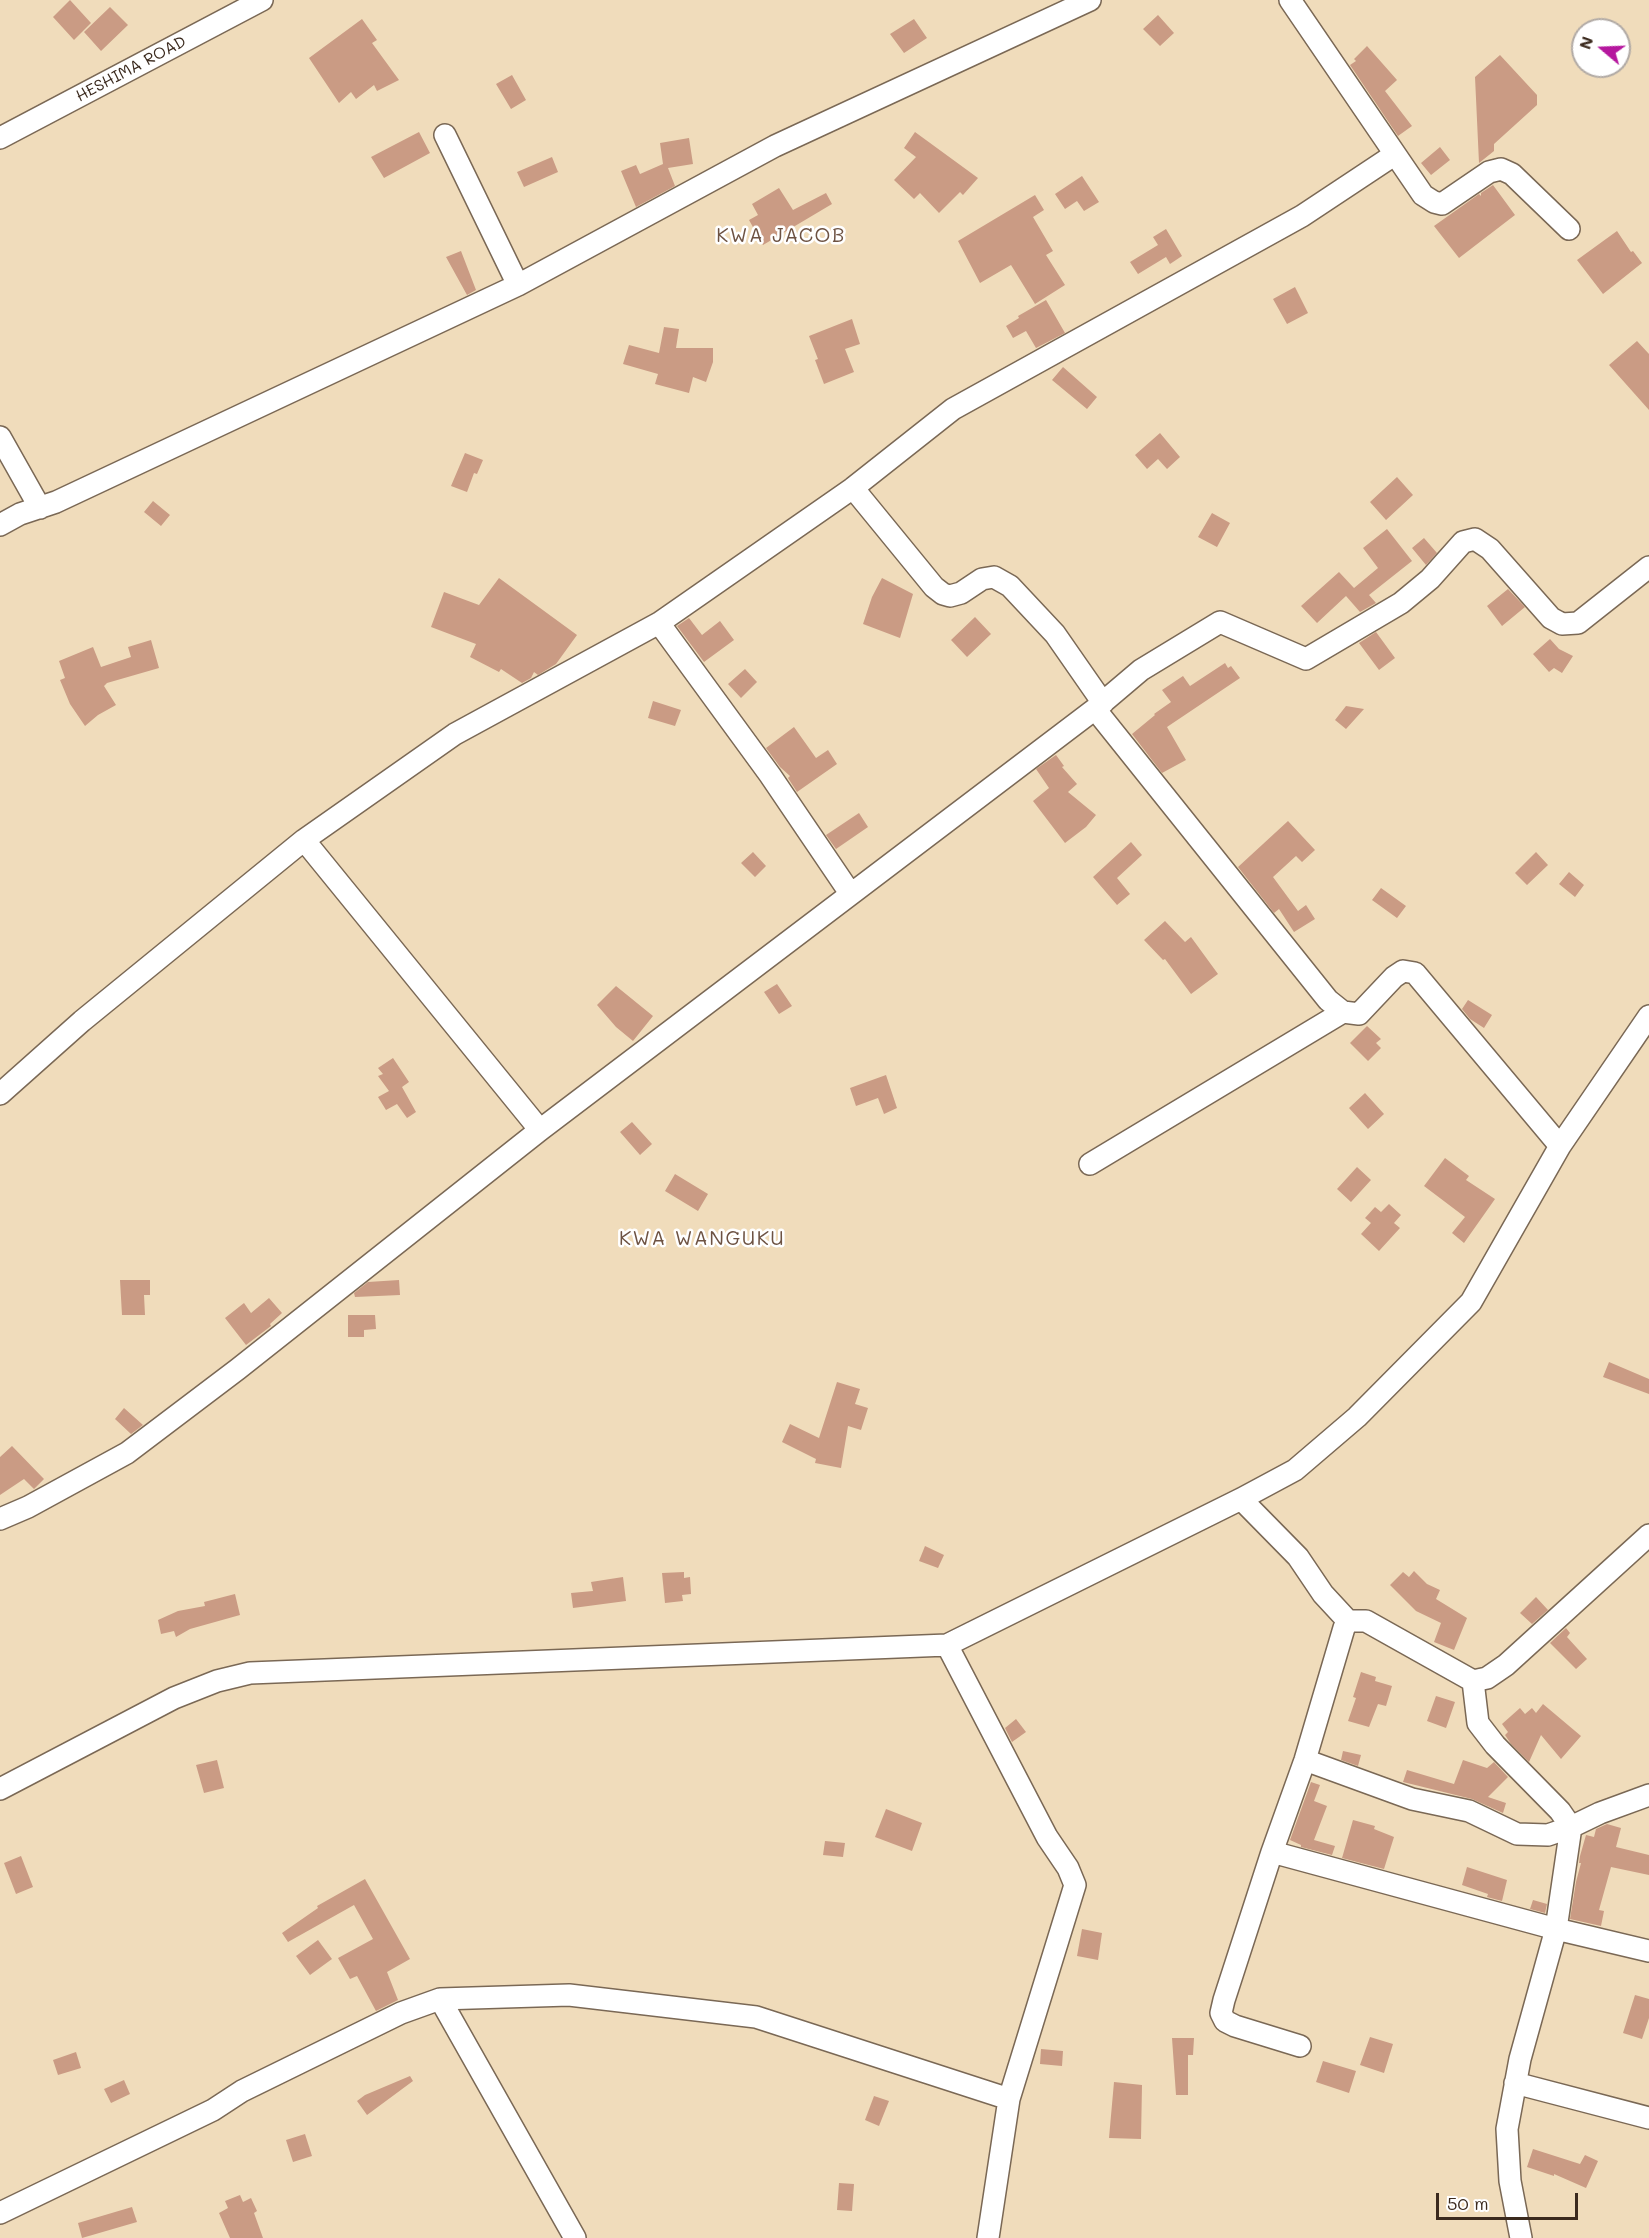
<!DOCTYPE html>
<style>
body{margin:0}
#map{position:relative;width:1649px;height:2238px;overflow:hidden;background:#f0dcbb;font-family:Mali,sans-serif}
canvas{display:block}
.north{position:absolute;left:1571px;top:18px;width:60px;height:60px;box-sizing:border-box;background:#fff;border:2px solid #b1aaa5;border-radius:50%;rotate:289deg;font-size:16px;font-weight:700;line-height:24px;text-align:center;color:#3b2a1e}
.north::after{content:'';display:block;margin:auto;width:21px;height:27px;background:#b5179e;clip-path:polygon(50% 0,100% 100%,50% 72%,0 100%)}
.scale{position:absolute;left:1436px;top:2193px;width:142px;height:27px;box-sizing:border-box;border:3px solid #3b2a1e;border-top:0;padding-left:8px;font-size:18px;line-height:21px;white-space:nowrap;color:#3b2a1e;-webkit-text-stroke:4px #fff;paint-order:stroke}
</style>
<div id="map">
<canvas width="1649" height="2238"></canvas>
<div class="north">N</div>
<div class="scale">50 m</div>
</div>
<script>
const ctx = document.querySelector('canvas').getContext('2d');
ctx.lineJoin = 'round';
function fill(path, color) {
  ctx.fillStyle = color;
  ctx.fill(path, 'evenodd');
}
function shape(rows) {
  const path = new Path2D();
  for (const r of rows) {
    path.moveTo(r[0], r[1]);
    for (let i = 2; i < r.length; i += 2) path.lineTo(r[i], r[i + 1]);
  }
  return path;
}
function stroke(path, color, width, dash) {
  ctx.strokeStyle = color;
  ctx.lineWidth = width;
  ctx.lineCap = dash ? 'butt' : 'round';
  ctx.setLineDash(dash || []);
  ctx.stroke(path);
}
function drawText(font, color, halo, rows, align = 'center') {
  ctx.font = font + ' Mali,sans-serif';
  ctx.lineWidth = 5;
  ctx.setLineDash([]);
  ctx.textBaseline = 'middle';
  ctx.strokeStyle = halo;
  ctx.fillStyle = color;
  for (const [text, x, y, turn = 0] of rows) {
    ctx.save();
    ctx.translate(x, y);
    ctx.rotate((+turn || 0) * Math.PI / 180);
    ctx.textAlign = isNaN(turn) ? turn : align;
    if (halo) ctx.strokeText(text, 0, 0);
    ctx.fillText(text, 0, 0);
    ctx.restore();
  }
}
const building = shape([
 [70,0,91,23,74,40,53,17],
 [110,7,128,25,101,51,84,32],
 [1158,15,1174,33,1160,46,1143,29],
 [362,19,377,40,372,43,399,80,377,91,374,85,356,99,351,92,339,103,309,58],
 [914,19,927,38,904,53,890,34],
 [1367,46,1397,80,1385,91,1412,126,1398,136,1350,65,1356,61,1354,59],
 [1500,55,1537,95,1537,105,1494,144,1494,151,1479,163,1475,77],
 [512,75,526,100,511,109,496,84],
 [419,132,430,153,384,178,371,157],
 [915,132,978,178,963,195,960,192,939,213,920,193,914,199,894,180,916,157,904,148],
 [689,138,693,164,668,168,675,186,636,207,621,171,636,165,640,174,663,164,660,143],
 [1440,147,1450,160,1431,175,1421,163],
 [552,157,558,172,524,187,517,172],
 [1082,176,1099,202,1084,211,1077,201,1065,209,1055,194],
 [1493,185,1515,215,1459,258,1434,226,1479,194,1481,196,1481,193],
 [779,188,793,210,826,193,832,204,763,245,749,220,758,215,752,204],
 [1035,195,1044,210,1033,217,1053,251,1046,255,1065,285,1035,304,1011,265,980,283,958,241],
 [1166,229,1182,256,1170,264,1166,257,1138,274,1130,262,1158,245,1153,237],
 [1617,231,1631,252,1633,251,1642,263,1603,294,1577,260],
 [461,251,476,290,467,295,446,257],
 [1295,287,1308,313,1287,324,1273,299],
 [1046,300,1065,333,1036,348,1026,331,1013,338,1006,326,1019,318,1018,316],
 [852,319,860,344,845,349,854,372,824,384,815,360,818,359,809,336],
 [664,327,679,329,676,348,713,348,713,362,706,382,693,377,689,393,655,384,658,374,623,364,629,345,659,353],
 [1637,341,1649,354,1649,410,1609,365],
 [1063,367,1097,397,1087,409,1052,380],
 [1160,433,1180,457,1167,469,1158,459,1147,469,1135,455],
 [465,453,483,460,477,474,474,473,467,492,451,486],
 [1397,477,1413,495,1386,520,1370,502],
 [153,501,170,515,161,526,144,512],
 [1212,513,1230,523,1217,547,1198,537],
 [1387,529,1412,561,1369,595,1376,603,1360,612,1346,596,1317,623,1301,606,1339,572,1354,588,1378,568,1363,548],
 [1424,538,1437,553,1426,565,1412,548],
 [499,578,577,635,556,664,538,675,534,672,531,678,522,683,501,669,499,672,470,657,476,644,431,627,444,592,479,605],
 [882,578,913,594,900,638,863,624,872,597],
 [1508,589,1525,607,1502,626,1487,606],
 [975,617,991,634,967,657,951,640],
 [689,618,702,635,720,621,734,640,704,662,677,626],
 [1376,632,1395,658,1379,670,1359,643],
 [1550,639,1559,649,1573,656,1562,673,1554,668,1549,672,1533,654],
 [151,640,159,668,107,683,104,686,116,705,98,715,85,726,70,704,60,680,65,678,59,661,93,647,101,667,131,657,128,647],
 [1225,663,1228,668,1231,666,1240,678,1167,727,1186,760,1162,773,1132,734,1155,715,1154,714,1171,702,1162,690,1183,676,1190,686],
 [745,669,757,682,741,698,728,684],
 [653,701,681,710,675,726,648,718],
 [1346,706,1364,709,1346,729,1335,720],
 [794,727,816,758,828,750,837,764,797,792,788,778,790,776,780,767,766,748],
 [1056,755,1064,766,1062,767,1077,784,1068,792,1096,815,1086,827,1065,843,1033,801,1049,788,1036,769],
 [859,813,868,827,836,849,826,835],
 [1288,821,1315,850,1302,862,1296,856,1273,877,1298,911,1306,905,1315,919,1294,932,1279,909,1274,913,1238,867],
 [1131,842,1142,855,1117,878,1130,894,1117,905,1093,877],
 [753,852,766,866,755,877,741,863],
 [1536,852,1548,865,1527,885,1515,873],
 [1569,872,1584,885,1575,897,1559,884],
 [1381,888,1406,906,1397,918,1372,900],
 [1165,921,1185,942,1191,937,1218,974,1191,994,1165,959,1163,960,1144,940],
 [777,984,792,1006,779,1014,764,992],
 [616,986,653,1016,633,1041,616,1027,597,1005],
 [1468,1000,1492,1015,1484,1028,1470,1019,1462,1009],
 [1367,1026,1381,1039,1376,1043,1381,1048,1368,1061,1350,1043],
 [393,1058,409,1082,402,1087,416,1112,407,1118,397,1104,386,1110,378,1097,389,1091,378,1076,383,1074,378,1068],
 [886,1075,897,1108,884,1114,878,1098,856,1106,850,1088],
 [1365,1093,1384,1114,1368,1129,1349,1108],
 [632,1122,652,1144,640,1155,620,1132],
 [1445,1158,1469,1176,1466,1180,1495,1199,1464,1243,1452,1233,1465,1217,1424,1186],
 [1357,1167,1371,1180,1351,1202,1337,1189],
 [675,1174,708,1194,698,1211,665,1191],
 [1389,1204,1401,1215,1394,1223,1400,1228,1379,1251,1361,1234,1371,1223,1365,1218,1375,1207,1381,1212],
 [120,1280,150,1280,150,1295,144,1295,145,1315,122,1315],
 [399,1280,400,1295,355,1297,354,1293,368,1282],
 [269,1298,282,1313,270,1324,271,1326,246,1345,225,1318,244,1303,251,1313],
 [348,1315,375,1315,376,1329,364,1330,364,1337,348,1337],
 [1609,1362,1649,1379,1649,1394,1603,1377],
 [837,1382,860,1389,855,1404,868,1408,861,1430,848,1426,841,1468,815,1463,816,1459,782,1442,790,1424,819,1438],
 [124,1408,143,1425,131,1434,115,1419],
 [12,1446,44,1479,34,1489,24,1479,0,1495,0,1457],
 [925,1546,944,1555,938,1568,919,1561],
 [1414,1571,1427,1584,1440,1590,1436,1599,1467,1618,1454,1650,1434,1642,1441,1623,1416,1611,1390,1585,1403,1572,1409,1577],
 [684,1572,684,1578,690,1577,691,1594,682,1595,683,1601,665,1603,662,1573],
 [623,1577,626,1601,573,1608,571,1593,593,1591,591,1582],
 [235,1594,240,1615,190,1629,176,1637,174,1631,161,1634,158,1620,178,1611,205,1606,204,1602],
 [1536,1597,1548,1610,1532,1624,1520,1613],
 [1566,1628,1570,1633,1567,1637,1587,1659,1576,1669,1550,1643],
 [1361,1672,1376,1677,1375,1681,1392,1686,1386,1706,1378,1704,1369,1727,1348,1721,1356,1698,1353,1697],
 [1436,1696,1455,1702,1446,1728,1427,1721],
 [1543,1704,1581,1736,1561,1759,1541,1735,1529,1762,1511,1744,1505,1735,1508,1732,1502,1724,1520,1708,1525,1714,1532,1708,1536,1713],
 [1016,1719,1026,1732,1012,1742,1005,1728],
 [1343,1751,1361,1755,1358,1766,1341,1760],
 [217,1760,224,1788,204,1793,196,1765],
 [1463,1760,1487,1768,1494,1762,1508,1777,1488,1797,1506,1803,1503,1813,1472,1799,1403,1782,1407,1770,1454,1784],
 [1311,1782,1320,1785,1314,1801,1327,1806,1314,1840,1335,1846,1332,1855,1301,1847,1301,1845,1290,1840],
 [886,1809,922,1823,912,1851,875,1837],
 [1353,1820,1375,1826,1374,1829,1394,1837,1384,1869,1342,1858],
 [1607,1824,1621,1828,1616,1847,1649,1855,1649,1875,1611,1867,1599,1910,1604,1911,1601,1926,1570,1919,1576,1882,1581,1863,1579,1863,1580,1856,1586,1835,1594,1837,1596,1829],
 [825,1841,845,1843,843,1857,823,1855],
 [21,1856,33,1887,16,1894,4,1863],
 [1467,1867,1507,1880,1502,1901,1487,1897,1488,1894,1462,1885],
 [365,1879,410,1959,387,1972,398,2000,376,2011,357,1976,350,1979,338,1958,373,1939,354,1905,288,1942,282,1933,318,1908,317,1906],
 [1533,1900,1547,1904,1545,1913,1530,1909],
 [1082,1929,1102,1933,1098,1960,1077,1956],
 [318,1940,332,1959,310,1975,296,1956],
 [1635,1995,1649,1999,1649,2018,1642,2039,1623,2033],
 [1370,2037,1393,2044,1384,2073,1360,2065],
 [1172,2038,1194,2038,1193,2055,1188,2055,1188,2095,1176,2095],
 [1041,2049,1063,2051,1062,2066,1040,2064],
 [76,2052,81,2068,58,2075,53,2060],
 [1323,2061,1356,2071,1349,2093,1316,2082],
 [410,2076,413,2081,367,2115,357,2101,365,2095],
 [124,2080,130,2094,111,2103,104,2089],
 [1114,2082,1142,2085,1141,2139,1109,2138],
 [874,2096,889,2101,879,2126,865,2120],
 [305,2134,312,2156,293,2162,286,2140],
 [1533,2149,1580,2164,1585,2155,1598,2161,1586,2188,1554,2174,1554,2176,1527,2167],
 [839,2183,854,2184,852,2211,837,2210],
 [240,2195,243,2202,251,2198,257,2211,254,2213,263,2238,230,2238,219,2213,228,2208,225,2201],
 [132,2207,137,2222,82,2238,78,2223]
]);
const minor = shape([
 [1290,0,1423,195,1434,202,1442,204,1489,172,1501,169,1512,174,1569,229],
 [445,135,518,285],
 [0,138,262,0],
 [0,437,40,508],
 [853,488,934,587,943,594,950,596,961,593,982,579,994,577,1010,586,1055,634,1103,703],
 [0,525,20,514,56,502,518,285,775,146,1090,0],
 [659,623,770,775,850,893],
 [1095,709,1328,1000,1343,1012,1359,1014,1394,977,1403,971,1415,973,1560,1146],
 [304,840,540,1130],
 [0,1094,82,1021,304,840,455,734,659,623,853,488,953,409,1302,216,1394,155],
 [1090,1164,1343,1012],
 [1241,1499,1298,1557,1323,1594,1348,1621],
 [0,1519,28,1507,127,1453,238,1369,540,1130,1095,709,1141,670,1220,622,1306,659,1401,603,1430,579,1463,542,1475,539,1490,549,1551,618,1562,624,1578,623,1649,567],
 [947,1645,1047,1837,1068,1868,1075,1885,1009,2099,988,2238],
 [1305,1760,1412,1799,1469,1811,1517,1834,1548,1835,1571,1827,1560,1811,1495,1745,1478,1723,1473,1681],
 [0,1789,174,1698,217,1681,250,1673,947,1645,1241,1499,1295,1470,1357,1417,1471,1302,1560,1146,1649,1016],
 [1272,1852,1556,1929,1649,1951],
 [440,1999,575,2238],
 [1300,2046,1235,2026,1225,2021,1221,2013,1224,2000,1272,1852,1305,1760,1344,1628,1348,1621,1366,1621,1473,1681,1487,1678,1506,1665,1649,1535],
 [1515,2083,1649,2118],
 [0,2213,213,2110,242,2091,401,2013,440,1999,569,1995,756,2017,1009,2099],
 [1521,2238,1510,2181,1507,2129,1520,2059,1556,1929,1571,1827,1600,1813,1649,1795]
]);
const streetNames = [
 ["HESHIMA ROAD",131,69,-28]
];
const quarterNames = [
 ["KWA JACOB",781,236],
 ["KWA WANGUKU",702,1239]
];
fill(building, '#ca9b84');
stroke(minor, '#7a6855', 24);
stroke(minor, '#fff', 21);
drawText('16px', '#3b2a1e', '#fff', streetNames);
ctx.letterSpacing = '1.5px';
drawText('20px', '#6d5242', '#fff', quarterNames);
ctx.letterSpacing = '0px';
</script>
